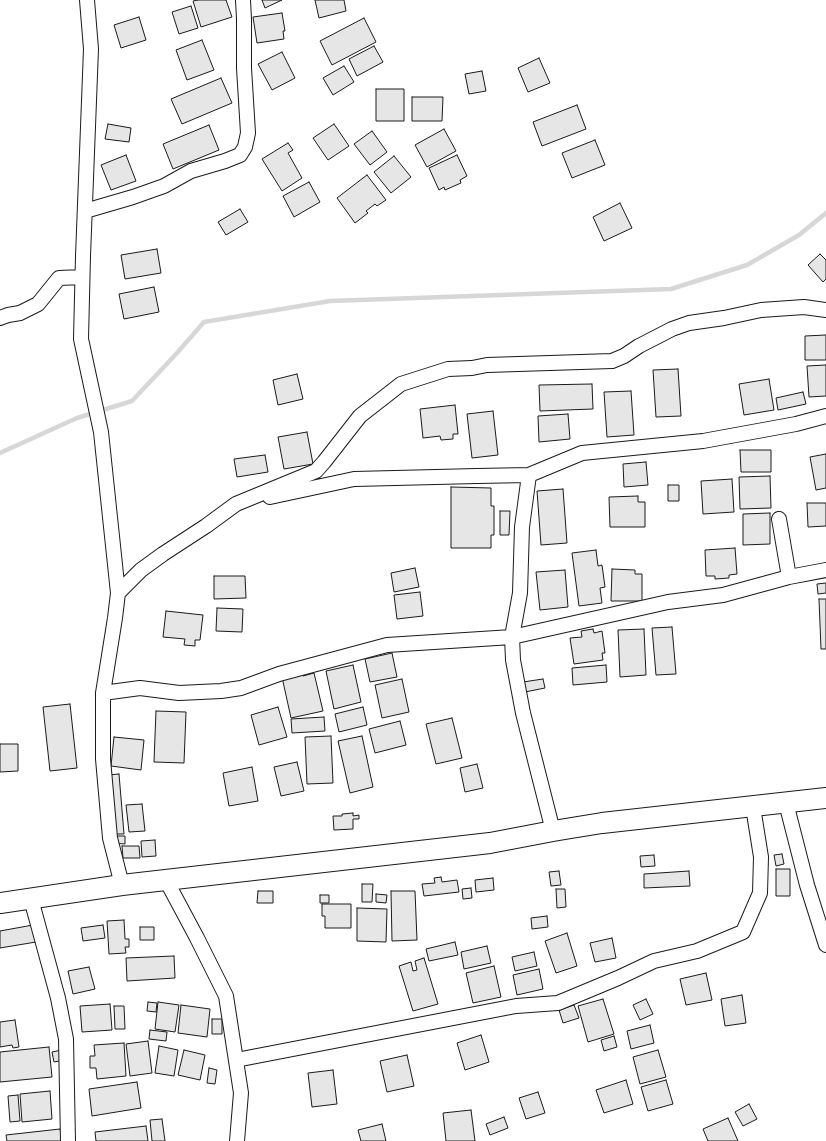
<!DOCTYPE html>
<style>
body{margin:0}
canvas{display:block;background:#fff}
</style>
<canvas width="826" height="1141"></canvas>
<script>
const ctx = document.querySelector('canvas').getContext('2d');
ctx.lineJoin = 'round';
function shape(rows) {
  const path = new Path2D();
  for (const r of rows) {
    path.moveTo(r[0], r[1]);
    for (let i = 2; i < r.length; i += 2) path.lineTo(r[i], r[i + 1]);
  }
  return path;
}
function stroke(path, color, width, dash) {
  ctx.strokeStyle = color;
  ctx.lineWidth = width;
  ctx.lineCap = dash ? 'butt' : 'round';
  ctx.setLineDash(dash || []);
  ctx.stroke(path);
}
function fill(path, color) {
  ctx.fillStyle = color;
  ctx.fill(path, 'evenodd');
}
const stream = shape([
 [0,453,77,418,132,401,177,353,204,322,330,301,671,289,747,265,799,235,826,213]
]);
const building = shape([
 [198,0,226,0,232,17,201,27,193,1,198,0],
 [262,0,282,0,265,8,262,0],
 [315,0,344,0,346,11,319,18,315,0],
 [191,6,198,28,179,34,172,12,191,6],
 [282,13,285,31,283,31,284,39,257,43,253,17,282,13],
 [139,17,146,40,121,48,114,25,139,17],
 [364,18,376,42,332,65,320,41,364,18],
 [202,40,214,70,187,80,176,50,202,40],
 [374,46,383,62,357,76,349,59,374,46],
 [282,52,295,78,272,90,258,64,282,52],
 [539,58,550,83,528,92,518,68,539,58],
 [344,66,354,82,333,95,323,78,344,66],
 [482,71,486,91,469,94,465,74,482,71],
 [221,78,232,103,182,124,171,99,221,78],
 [376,89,404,89,404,121,376,121,376,89],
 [412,97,443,97,442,121,412,121,412,97],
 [577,105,586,129,542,146,533,122,577,105],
 [108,124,131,128,129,142,105,139,108,124],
 [334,124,349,146,328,160,313,138,334,124],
 [209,125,219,150,173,169,163,144,209,125],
 [444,129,456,151,427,167,415,145,444,129],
 [372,131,387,152,370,165,354,144,372,131],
 [595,140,605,165,572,178,562,153,595,140],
 [288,143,293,150,288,153,302,178,282,191,262,159,288,143],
 [126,155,136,181,111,190,101,165,126,155],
 [457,155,467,176,460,180,461,183,445,190,444,187,439,190,429,168,457,155],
 [394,156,411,177,391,193,374,172,394,156],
 [367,175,386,200,377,206,375,204,366,211,368,213,355,223,337,198,367,175],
 [309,182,320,202,294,217,283,196,309,182],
 [620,203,632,228,604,241,593,217,620,203],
 [240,209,248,222,226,235,218,222,240,209],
 [157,249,161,273,125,279,121,255,157,249],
 [820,254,826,260,826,279,823,282,808,265,820,254],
 [154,287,159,312,124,319,119,294,154,287],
 [826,335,826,360,805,360,805,336,826,335],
 [826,365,826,396,809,397,807,366,826,365],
 [678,369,681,416,656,417,653,370,678,369],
 [297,374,303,399,278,405,273,380,297,374],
 [769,379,774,410,744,415,739,384,769,379],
 [592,384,593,409,540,411,539,385,592,384],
 [631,391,634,435,607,437,604,392,631,391],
 [803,392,806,404,778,410,776,398,803,392],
 [455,405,458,434,453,434,453,439,441,440,440,436,423,438,420,409,455,405],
 [493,411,498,455,472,458,467,414,493,411],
 [568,414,570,439,539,442,538,416,568,414],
 [307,432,313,464,284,469,278,437,307,432],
 [740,450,771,450,771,472,741,472,740,450],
 [826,454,826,488,816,490,810,457,826,454],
 [265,455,268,472,237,477,234,459,265,455],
 [646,462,648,485,624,487,623,464,646,462],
 [770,476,771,508,740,509,739,477,770,476],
 [732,479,734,512,703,514,701,481,732,479],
 [668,485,679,485,679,501,668,501,668,485],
 [451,487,491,488,491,506,494,506,494,535,491,535,491,548,451,548,451,487],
 [563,489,567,543,541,545,537,491,563,489],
 [638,496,638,502,645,502,645,527,610,527,609,497,638,496],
 [807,503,826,503,826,526,808,527,807,503],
 [500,511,510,511,509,535,500,535,500,511],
 [770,513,770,544,743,545,743,514,770,513],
 [735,548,737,574,729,575,729,578,715,579,715,576,706,576,705,550,735,548],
 [596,550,598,566,602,565,605,587,600,588,602,603,579,606,572,553,596,550],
 [415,568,419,587,394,592,391,573,415,568],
 [612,569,635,570,635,574,642,574,642,601,611,601,612,569],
 [565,570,568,607,540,610,536,572,565,570],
 [214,576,245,576,246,598,214,599,214,576],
 [826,583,826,593,818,594,817,584,826,583],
 [420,592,423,616,397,619,394,595,420,592],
 [819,599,826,599,826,649,821,649,819,599],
 [217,608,243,609,242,632,216,631,217,608],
 [166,611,203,615,200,640,195,640,195,646,184,645,185,639,163,637,166,611],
 [672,627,676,674,656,675,652,628,672,627],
 [593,629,594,633,602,631,605,653,602,653,603,660,574,664,570,638,582,637,581,631,593,629],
 [644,629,646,675,620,677,618,630,644,629],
 [392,653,397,677,370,682,365,659,392,653],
 [353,665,361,702,334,709,326,671,353,665],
 [606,665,607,682,573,685,572,668,606,665],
 [303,672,303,676,314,673,323,711,291,718,282,677,303,672],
 [402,679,409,712,382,718,375,685,402,679],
 [543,679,545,688,525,692,523,682,543,679],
 [70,704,77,768,50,771,43,707,70,704],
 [278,707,287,737,259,745,251,715,278,707],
 [363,707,367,725,339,732,335,714,363,707],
 [156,711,186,712,184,763,154,762,156,711],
 [324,717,325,731,292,733,291,719,324,717],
 [452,718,462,758,436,764,426,724,452,718],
 [400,721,406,745,375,753,369,729,400,721],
 [331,736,333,783,307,784,305,737,331,736],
 [362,736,373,787,350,793,338,741,362,736],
 [114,737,144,740,141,770,111,766,114,737],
 [0,744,18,744,18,771,0,772,0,744],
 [297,762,304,791,281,796,274,767,297,762],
 [477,764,483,788,465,792,460,768,477,764],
 [252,767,258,801,229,806,223,773,252,767],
 [119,774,124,834,113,834,108,775,119,774],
 [142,804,145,831,129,832,126,805,142,804],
 [353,813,353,816,359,815,359,819,353,819,353,829,334,830,333,816,342,816,342,814,353,813],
 [112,836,125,836,125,844,112,843,112,836],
 [155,840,156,856,142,857,141,841,155,840],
 [122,846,139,846,140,858,123,858,122,846],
 [782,854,784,864,776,866,774,855,782,854],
 [654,855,655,866,641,867,640,856,654,855],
 [776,869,790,869,790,896,776,896,776,869],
 [559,871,561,885,551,886,549,872,559,871],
 [689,871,690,886,644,888,644,874,689,871],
 [441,877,442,882,457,880,459,892,424,896,422,884,435,883,434,878,441,877],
 [493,878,494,890,476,892,475,880,493,878],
 [362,884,373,884,372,902,362,902,362,884],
 [471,888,472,898,463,899,462,889,471,888],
 [556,889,565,889,566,907,557,908,556,889],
 [258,891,273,891,273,903,257,903,258,891],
 [391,891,415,891,417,940,392,941,391,891],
 [376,894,387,895,386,903,376,902,376,894],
 [320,895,329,895,329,903,320,903,320,895],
 [322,904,351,904,351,928,325,928,325,916,322,916,322,904],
 [357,908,387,909,386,942,357,941,357,908],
 [547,916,548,927,532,929,531,918,547,916],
 [124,920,125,939,129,939,129,947,125,947,126,953,109,954,107,921,124,920],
 [33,925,36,942,0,948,0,931,33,925],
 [103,925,105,938,83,941,81,928,103,925],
 [140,927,154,927,154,940,140,940,140,927],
 [567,933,577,966,556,973,545,941,567,933],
 [612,938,616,958,595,962,590,943,612,938],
 [455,942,458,955,429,961,426,949,455,942],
 [487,946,491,963,464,969,461,952,487,946],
 [534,952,537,966,515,971,512,957,534,952],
 [174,956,175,978,127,981,126,958,174,956],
 [424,958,438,1004,413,1011,399,966,411,962,413,971,417,970,415,961,424,958],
 [494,966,501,997,473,1003,466,973,494,966],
 [89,967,95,989,73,994,68,971,89,967],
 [539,969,543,989,517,995,513,975,539,969],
 [706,973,712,1000,686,1005,680,979,706,973],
 [742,995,746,1023,725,1026,721,999,742,995],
 [603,999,614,1034,588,1042,578,1006,603,999],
 [646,999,653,1014,640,1020,633,1005,646,999],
 [148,1002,157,1003,156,1012,147,1011,148,1002],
 [158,1002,179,1005,175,1032,155,1029,158,1002],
 [110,1004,112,1030,82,1032,80,1006,110,1004],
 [181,1005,210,1009,207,1037,178,1033,181,1005],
 [574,1005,579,1018,563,1023,559,1010,574,1005],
 [114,1006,124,1006,125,1029,115,1029,114,1006],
 [212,1019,222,1019,222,1034,212,1034,212,1019],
 [15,1020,19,1047,13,1048,12,1045,0,1047,0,1022,15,1020],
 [650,1025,654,1043,631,1049,627,1031,650,1025],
 [150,1030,167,1032,166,1041,149,1039,150,1030],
 [481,1035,489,1062,465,1070,457,1043,481,1035],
 [614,1036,617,1047,604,1051,601,1040,614,1036],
 [148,1041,152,1073,130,1076,126,1044,148,1041],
 [124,1043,126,1076,97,1079,96,1068,90,1068,90,1056,95,1056,94,1045,124,1043],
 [159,1046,178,1050,174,1076,155,1073,159,1046],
 [49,1047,52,1077,0,1082,0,1052,49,1047],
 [62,1050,64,1060,54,1062,52,1052,62,1050],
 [184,1050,205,1055,200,1080,178,1075,184,1050],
 [658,1050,666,1077,640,1084,633,1057,658,1050],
 [407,1055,414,1086,387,1092,380,1061,407,1055],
 [209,1068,217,1070,215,1084,207,1083,209,1068],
 [333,1070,337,1104,312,1107,308,1073,333,1070],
 [626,1080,633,1104,604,1113,596,1090,626,1080],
 [666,1080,673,1104,648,1111,641,1087,666,1080],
 [137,1082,141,1108,92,1116,89,1089,137,1082],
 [50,1091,52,1119,22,1122,20,1094,50,1091],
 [538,1092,545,1113,526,1119,519,1098,538,1092],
 [18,1095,20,1121,10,1122,8,1096,18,1095],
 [749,1104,757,1119,743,1126,735,1112,749,1104],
 [471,1110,475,1141,446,1141,443,1113,471,1110],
 [504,1117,508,1128,490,1135,486,1124,504,1117],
 [728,1118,738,1141,708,1141,703,1129,728,1118],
 [162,1119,165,1141,152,1141,150,1120,162,1119],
 [382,1124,386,1141,361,1141,358,1130,382,1124],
 [146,1126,148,1141,96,1141,95,1132,146,1126],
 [60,1129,62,1141,7,1141,6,1135,60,1129]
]);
const street = shape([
 [87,0,91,49,83,256,81,339,101,432,118,593,115,618,103,693,103,759,110,838,122,885],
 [85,211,133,197,164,186,191,171,225,161,240,155,245,147,248,133,244,68,244,19,243,0],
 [0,318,8,315,20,313,38,304,59,278,82,277],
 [270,497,354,479,477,476,529,475],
 [779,519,789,577,826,570],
 [118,593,141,570,163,554,206,526,236,504,316,471,324,462,360,416,401,384,448,369,472,368,487,365,612,361,624,356,639,346,672,329,689,323,724,318,761,310,804,307,826,310],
 [103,693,140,688,179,693,221,691,241,688,279,674,387,645,512,637,668,602,723,595,789,577],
 [786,803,807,885,826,945],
 [553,831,523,713,513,660,512,637,520,593,522,527,529,475,582,453,703,441,796,424,826,416],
 [166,880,197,938,226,996,241,1093,237,1141],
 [31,899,58,998,66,1039,68,1141],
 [236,1060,516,1006,558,1003,618,978,654,961,697,951,743,932,760,893,761,857,753,807]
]);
const secondary = shape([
 [0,903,122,885,490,843,553,831,602,823,826,798]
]);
stroke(stream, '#d7d7d7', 4.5);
fill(building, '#e6e6e6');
stroke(building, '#1a1a1a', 1);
stroke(street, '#1a1a1a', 16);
stroke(secondary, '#1a1a1a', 22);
stroke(street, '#fff', 14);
stroke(secondary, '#fff', 20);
</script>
